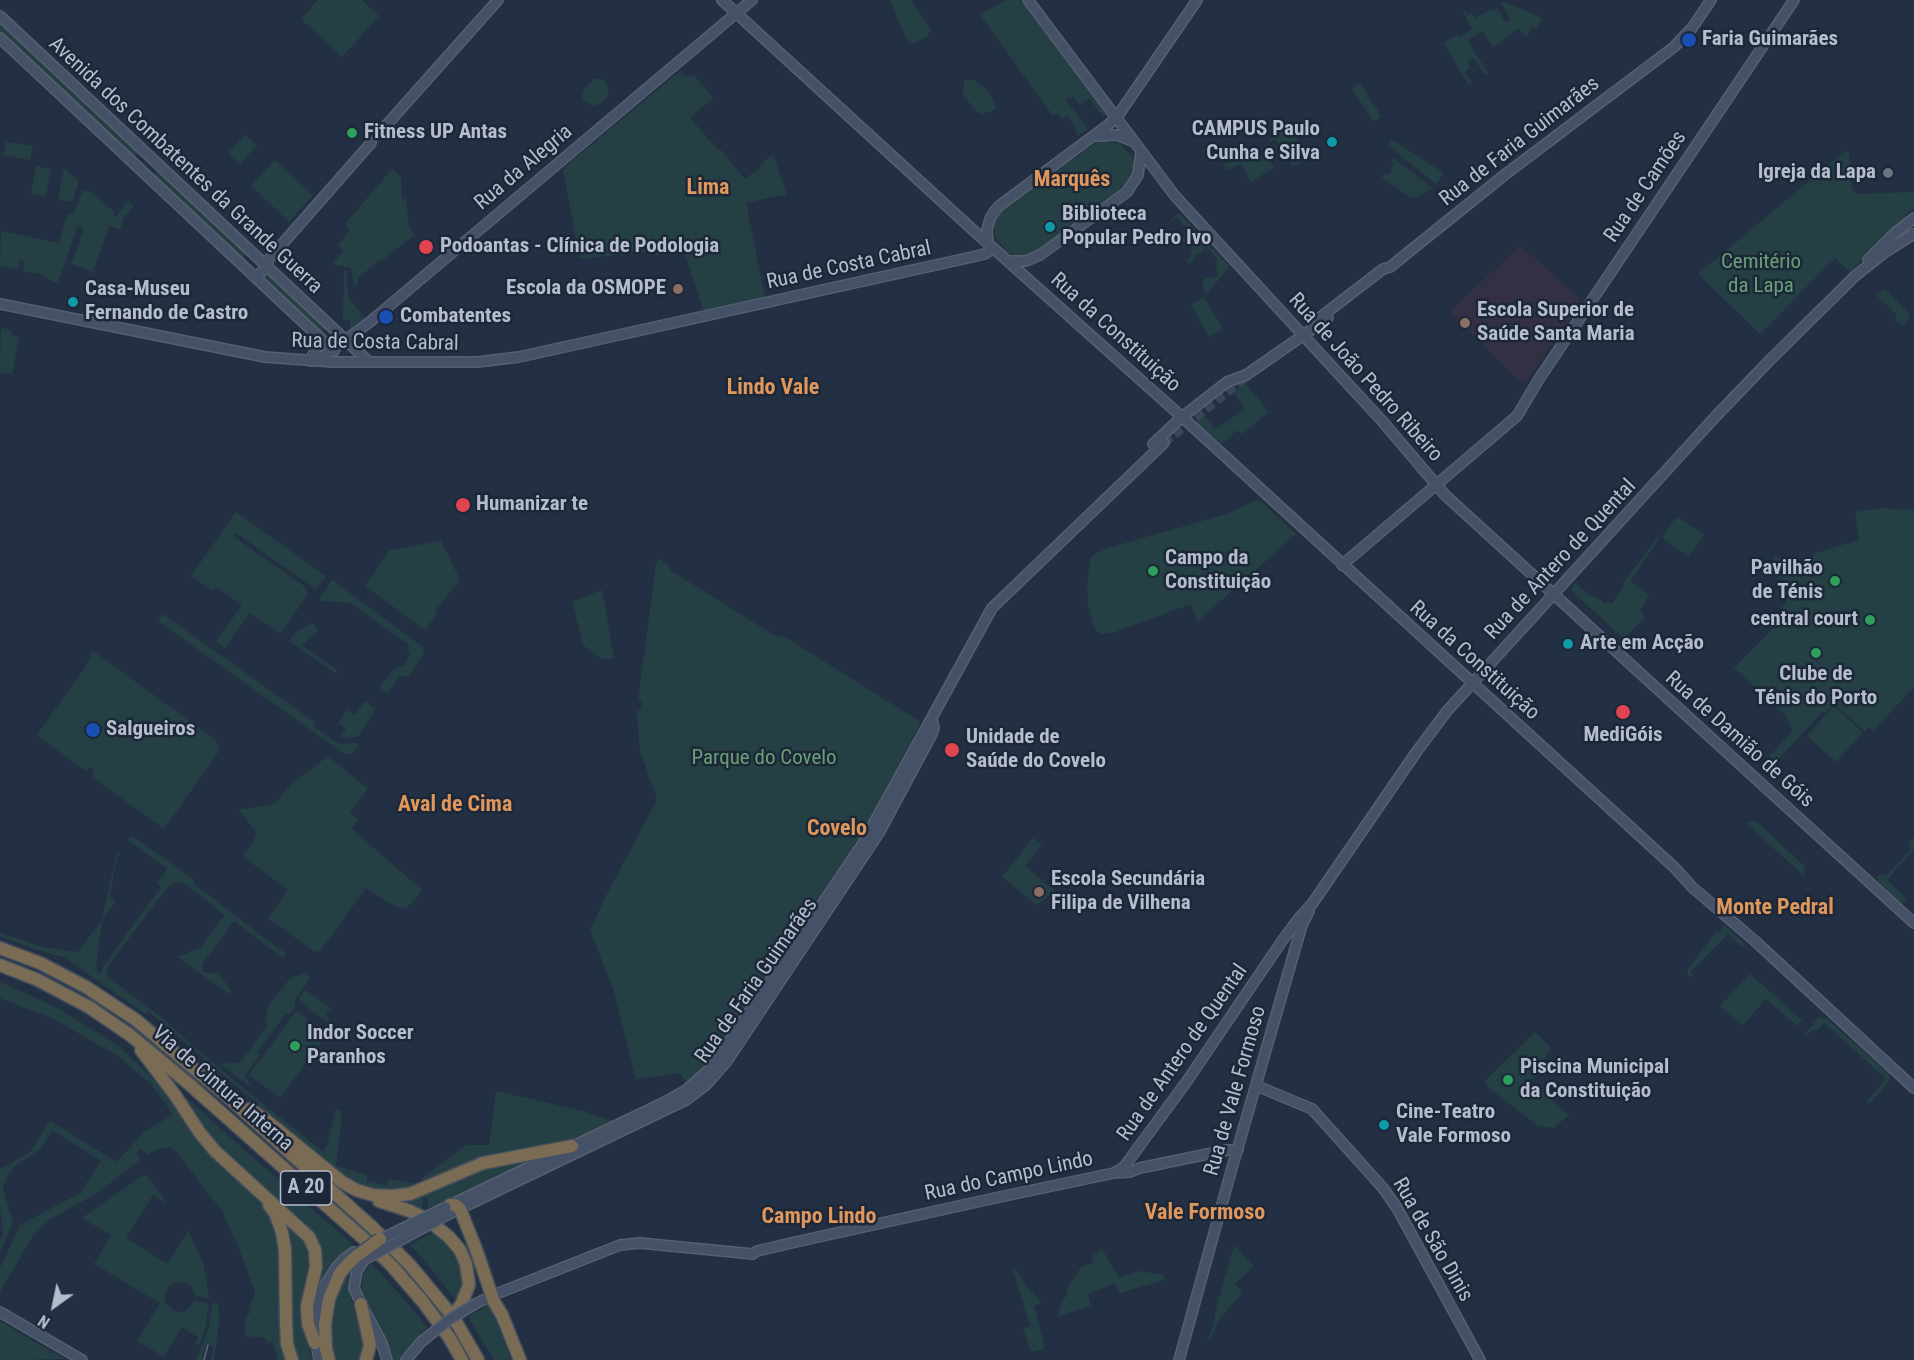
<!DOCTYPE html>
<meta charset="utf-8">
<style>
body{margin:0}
#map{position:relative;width:1914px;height:1360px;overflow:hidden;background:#233043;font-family:"Roboto Condensed",sans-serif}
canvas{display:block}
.north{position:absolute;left:24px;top:1276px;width:60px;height:60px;-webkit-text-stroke:4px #1c2738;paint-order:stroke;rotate:213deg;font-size:16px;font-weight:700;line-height:24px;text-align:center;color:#b5bdcd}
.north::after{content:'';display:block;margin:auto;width:21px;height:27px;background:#b5bdcd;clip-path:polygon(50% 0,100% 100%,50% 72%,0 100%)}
</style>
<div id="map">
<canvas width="1914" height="1360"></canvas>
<div class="north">N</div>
</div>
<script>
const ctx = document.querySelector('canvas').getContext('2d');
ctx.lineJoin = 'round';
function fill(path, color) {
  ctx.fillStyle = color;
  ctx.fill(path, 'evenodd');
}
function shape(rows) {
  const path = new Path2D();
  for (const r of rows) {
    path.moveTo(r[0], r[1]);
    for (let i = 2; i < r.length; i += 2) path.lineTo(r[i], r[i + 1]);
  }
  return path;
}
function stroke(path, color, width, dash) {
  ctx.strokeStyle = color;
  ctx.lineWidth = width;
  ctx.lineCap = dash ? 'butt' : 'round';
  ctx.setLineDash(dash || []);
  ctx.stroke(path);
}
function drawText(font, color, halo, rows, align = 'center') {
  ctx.font = font + ' "Roboto Condensed",sans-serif';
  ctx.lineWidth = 5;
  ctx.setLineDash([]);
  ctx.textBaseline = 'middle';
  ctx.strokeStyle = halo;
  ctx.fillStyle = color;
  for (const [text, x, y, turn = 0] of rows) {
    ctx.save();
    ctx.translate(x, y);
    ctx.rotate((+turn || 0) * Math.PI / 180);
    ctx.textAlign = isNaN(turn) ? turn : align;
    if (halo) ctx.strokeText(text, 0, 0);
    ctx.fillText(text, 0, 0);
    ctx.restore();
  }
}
const medical = shape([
 [1520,245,1582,301,1527,380,1521,382,1450,312]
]);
const green = shape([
 [318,0,362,0,379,16,342,57,301,19],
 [890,0,911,0,931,29,928,36,913,44,907,40],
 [1006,0,1020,0,1108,114,1103,117,1089,98,1080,105,1073,96,1069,99,1067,97,1065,99,1088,129,1078,136,1075,130,1077,129,1067,116,1062,119,1057,113,1053,116,980,15],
 [1504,2,1542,18,1537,29,1532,26,1526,37,1519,28,1493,47,1483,31,1467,40,1488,73,1485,75,1474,58,1467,62,1470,68,1465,72,1472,83,1469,85,1443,43,1457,35,1459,37,1472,29,1463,12,1465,11,1467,16,1472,13,1475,18,1490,10,1492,11,1497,8,1505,22,1511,19,1501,3],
 [0,23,138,153,133,158,0,34],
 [680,71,686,77,689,75,691,78,694,75,713,98,690,118,718,150,720,149,745,179,761,167,760,165,773,154,787,196,781,195,746,203,765,298,704,311,681,243,657,256,654,251,580,259,563,170,565,167],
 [595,79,601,79,606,83,609,92,604,101,595,106,585,102,582,96,585,88],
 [964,80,974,80,986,89,995,104,996,109,983,114,979,113,963,96],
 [1360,83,1381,116,1374,122,1352,89],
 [1283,129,1288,137,1293,134,1308,157,1293,167,1276,139,1270,142,1269,140,1274,137,1273,133],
 [245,135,257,145,240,164,228,153],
 [1391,139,1444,173,1436,184,1387,145],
 [1104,141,1120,144,1132,156,1134,164,1134,170,1127,187,1032,254,1019,256,1011,254,1006,251,995,236,995,224,999,214,1015,200,1096,143],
 [6,142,33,146,30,160,3,155],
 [1252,147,1259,159,1267,154,1274,168,1250,182,1242,164,1226,170,1224,165,1238,157,1238,155,1242,153,1241,150,1244,148,1248,151],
 [1845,151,1849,153,1852,191,1855,191,1855,194,1914,192,1914,210,1909,211,1903,220,1850,272,1835,258,1760,334,1698,274],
 [1394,158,1432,188,1418,197,1411,198,1382,178,1385,173,1389,175,1392,170,1390,169,1394,163,1391,161],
 [275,160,313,195,289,222,251,185],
 [36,166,51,169,46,196,31,193],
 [64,169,79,181,72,202,58,200],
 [392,169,401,177,402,199,406,199,409,225,414,235,383,260,378,261,357,279,359,282,354,287,351,268,332,264,343,251,338,245,350,230,345,224],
 [158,170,247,254,241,260,152,177],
 [83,190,89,192,90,190,114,212,113,216,116,217,128,200,134,206,124,217,120,229,109,226,93,272,71,264,84,229,78,225,58,283,47,279,47,277,40,274,23,271,25,261,19,260,18,270,1,266,0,268,1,231,59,243,68,213,73,214],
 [1179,213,1230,267,1206,294,1202,285,1205,278,1215,277,1218,275,1216,268,1217,259,1210,250,1205,248,1201,253,1195,254,1193,262,1189,264,1186,261,1192,255,1191,248,1183,241,1175,242,1173,239,1177,237,1183,237,1191,229,1182,224,1179,217,1167,224],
 [344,271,347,271,348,297,361,313,359,315,360,317,363,316,364,318,350,329,350,320,343,320],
 [268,275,326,328,321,334,263,281],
 [1885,289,1906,310,1910,318,1903,325,1901,323,1900,324,1895,320,1897,315,1876,295],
 [1204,297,1223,329,1209,337,1191,305],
 [1,328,12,330,11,335,19,337,12,374,3,372,2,374,0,374],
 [1244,384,1247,385,1269,412,1242,434,1237,430,1222,444,1197,423,1197,420,1204,415,1215,430,1245,408,1234,393],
 [1259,499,1258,502,1263,503,1296,534,1197,622,1191,604,1115,632,1102,634,1095,630,1088,604,1087,584,1091,556,1108,548,1227,514],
 [1882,508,1914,510,1914,687,1873,731,1869,727,1865,731,1834,704,1826,713,1823,711,1775,763,1772,761,1767,767,1763,764,1792,731,1786,716,1734,668,1771,631,1793,587,1788,582,1767,573,1775,555,1798,572,1816,553,1859,540,1855,512],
 [236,512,326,576,317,588,314,588,236,533,234,537,304,586,307,592,306,597,280,634,250,613,225,648,216,642,242,605,216,587,213,591,191,576],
 [1677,516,1704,535,1689,557,1662,538],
 [1659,535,1657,542,1630,581,1649,595,1640,611,1645,617,1624,639,1572,591,1573,584,1576,583,1590,596,1597,597,1605,604,1608,601,1611,604,1622,590,1624,582],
 [441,541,460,580,434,612,437,614,425,630,365,586,390,550],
 [659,559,668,564,670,570,779,638,782,635,919,721,920,724,865,828,714,1053,699,1072,688,1081,683,1078,681,1073,636,1079,613,989,590,930,608,892,656,802,656,795,640,752,637,711,641,710,642,701,638,701,656,564],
 [332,580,423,647,424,654,409,675,399,677,387,694,379,688,394,669,403,666,408,659,410,652,407,649,409,645,352,604,342,602,321,601,320,599,321,596],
 [602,590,614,658,603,660,583,645,572,602],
 [163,614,316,723,314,727,339,744,358,743,359,746,351,754,344,754,158,621],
 [311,623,316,626,318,631,302,645,338,671,336,674,289,641,295,633],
 [93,651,216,740,219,751,164,829,93,777,93,768,90,767,87,772,37,735,84,669],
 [365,701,376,709,358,737,340,738,346,729,338,723,347,710,355,715],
 [1834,706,1863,733,1836,762,1807,736],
 [328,756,368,789,350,812,358,820,352,829,422,890,406,909,402,907,396,907,366,888,320,951,315,952,268,918,288,890,242,856,253,843,257,833,239,810,274,804,293,783],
 [1750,821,1757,822,1802,864,1805,867,1804,876,1747,824],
 [130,836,132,836,192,878,195,885,286,954,283,958,234,921,202,964,203,972,216,973,222,977,231,992,229,994,178,957,201,947,225,915,185,884,176,882,166,889,108,966,107,974,109,978,158,1015,226,1074,322,1151,327,1146,336,1109,342,1111,336,1166,367,1175,367,1181,387,1185,388,1179,416,1184,422,1182,422,1178,467,1145,489,1145,496,1091,583,1111,615,1122,574,1141,415,1188,383,1192,354,1186,148,1011,145,1014,64,957,37,950,0,936,0,933,42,947,78,952,102,920,116,856,119,852,120,853,117,858,110,894,110,897,116,901,102,920,96,967,99,975,105,964,161,887,157,883,168,869,128,840],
 [1914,837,1914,849,1887,880,1907,899,1904,903,1901,903,1878,882,1879,880,1877,877,1879,875,1887,875,1911,849,1909,843],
 [1033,838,1042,844,1025,866,1055,891,1037,905,1002,877],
 [1725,925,1745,944,1742,947,1728,934,1691,972,1693,975,1690,977,1687,974,1688,969,1716,932,1719,933],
 [305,973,310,977,296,998,294,1009,289,1015,286,1013,257,1053,260,1055,245,1076,253,1088,248,1085,221,1064,241,1062,266,1028,267,1008,288,981,295,976],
 [1750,974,1802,1020,1797,1026,1766,999,1742,1026,1720,1006],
 [0,982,58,1008,120,1047,155,1081,197,1138,222,1166,260,1200,275,1226,280,1249,281,1339,285,1360,278,1360,273,1342,267,1343,265,1338,245,1336,245,1321,251,1310,250,1304,254,1298,255,1292,239,1248,224,1217,224,1214,177,1152,168,1147,158,1149,147,1155,141,1149,136,1154,141,1159,99,1192,49,1220,33,1236,0,1292,0,1268,20,1225,80,1193,101,1161,52,1130,41,1149,15,1166,7,1176,3,1188,13,1223,0,1252,0,1240,3,1233,0,1206,0,1169,30,1152,50,1121,117,1162,143,1133,173,1114,152,1085,118,1056,54,1019,0,998],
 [305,990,331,1008,326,1013,330,1024,300,1002,300,996],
 [296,1011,327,1034,280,1098,249,1075],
 [1819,1017,1826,1018,1889,1074,1889,1082,1870,1104,1867,1101,1885,1080,1884,1077,1824,1023,1816,1031,1814,1030,1803,1037],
 [1535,1032,1551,1048,1541,1064,1543,1067,1530,1080,1569,1115,1553,1128,1538,1126,1493,1091,1484,1082],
 [177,1093,188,1099,224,1132,357,1248,338,1259,324,1278,315,1295,312,1318,318,1253,229,1162],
 [539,1158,428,1209,428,1199,427,1197,423,1199,422,1211,390,1199,476,1170],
 [145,1174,168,1204,153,1195,126,1238,168,1264,188,1231,204,1265,209,1299,195,1295,192,1287,184,1282,174,1283,168,1287,165,1294,165,1302,174,1311,181,1312,186,1311,195,1301,209,1304,205,1330,199,1346,195,1343,198,1337,182,1327,164,1357,137,1341,160,1303,94,1264,111,1235,82,1218],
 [281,1219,304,1240,311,1256,304,1325,312,1360,296,1360,294,1356],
 [435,1232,450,1248,461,1271,462,1289,457,1302,428,1265,410,1245],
 [1234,1245,1254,1266,1235,1284,1242,1293,1219,1320,1213,1335,1211,1338,1206,1337,1209,1336,1213,1326,1217,1305],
 [1102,1249,1119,1278,1138,1271,1164,1275,1165,1280,1120,1293,1115,1283,1088,1294,1091,1306,1058,1316,1063,1299,1066,1297,1067,1289,1071,1282,1082,1266,1093,1263,1092,1256],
 [356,1262,349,1284,349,1292,365,1343,361,1360,334,1360,330,1348,330,1313,340,1279],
 [371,1263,404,1299,427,1327,399,1360,392,1360,383,1336,365,1301,362,1292,363,1275],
 [1016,1269,1026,1285,1042,1303,1034,1306,1045,1345,1044,1349,1031,1352,1023,1328,1030,1326,1013,1270],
 [212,1303,218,1304,219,1322,214,1360,210,1360,214,1347,206,1344,202,1360,196,1360,209,1327],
 [488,1305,490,1305,511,1360,494,1360,468,1317],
 [0,1321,23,1335,65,1359,0,1360]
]);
const secondaryTunnel = shape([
 [371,143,382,130],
 [1164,443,1246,377]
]);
const secondary = shape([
 [722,0,973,230,1182,417,1675,868,1692,887,1755,941,1914,1088],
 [1028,0,1175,196,1383,422,1445,495,1914,923],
 [0,16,369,362],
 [0,38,334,351],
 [382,130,498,0],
 [1097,136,1117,135,1132,141],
 [988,243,987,230,990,219,994,212,999,206,1108,125,1117,117,1197,0],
 [1868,260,1895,233,1914,218],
 [1009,261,1026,261,1040,255,1127,192,1138,175,1141,151],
 [256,278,266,267,269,259,371,143],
 [0,304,265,357,333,362,477,362,519,357,963,259,985,254,993,248],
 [1318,319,1383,269,1390,267,1507,173,1674,47,1692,28,1711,0],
 [310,361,318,345,318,336],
 [317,361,371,321,752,0],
 [1153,444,1182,417,1227,382,1246,375,1328,318],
 [1342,565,1517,416,1539,379,1794,0],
 [1257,1086,1312,1109,1383,1188,1397,1208,1480,1360],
 [1114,1173,1124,1167,1187,1081,1282,941,1299,918,1312,904,1417,751,1447,711,1716,416,1769,361,1855,276,1884,253,1914,234],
 [448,1206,667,1101,686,1090,712,1067,863,843,992,608,1164,443],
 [449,1214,686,1100,706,1085,727,1061,879,833,932,734,934,728,932,719],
 [364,1260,357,1271,354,1288,361,1304,381,1341,387,1360],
 [475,1304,491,1296,620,1245,640,1243,753,1254,757,1251,800,1241,995,1198,1114,1173,1130,1172,1140,1168,1227,1150,1238,1150],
 [0,1312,82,1360],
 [319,1360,314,1332,315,1320,319,1302,325,1285,336,1268,344,1259,354,1252],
 [406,1360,421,1342],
 [1179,1360,1232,1168,1302,925,1309,911]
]);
const highway = shape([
 [0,948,40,963,86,987,136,1020,230,1099,372,1227,410,1265,449,1312],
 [0,965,38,980,89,1007,130,1035,189,1084,364,1239,392,1266,423,1302,449,1337,462,1360],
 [141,1050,175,1095,200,1133,215,1151,309,1237,315,1250,316,1267,307,1306,308,1324,315,1343],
 [250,1109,267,1121,342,1182,356,1190,373,1195,392,1196,410,1194,483,1163,572,1146],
 [379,1201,410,1211,428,1220,449,1237,460,1250,466,1264,469,1285,461,1305,450,1319],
 [269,1205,275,1213,282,1232,285,1250,286,1322,287,1344,292,1360],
 [450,1205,455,1205,460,1209,476,1249,494,1302,502,1315,520,1360],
 [361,1304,370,1345,366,1360],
 [455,1320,478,1360],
 [329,1360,326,1349,325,1324,329,1299,340,1273,350,1262,358,1255]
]);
const tram = shape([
 [204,1360,208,1345]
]);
const secondaryBridge = shape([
 [375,1242,446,1207],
 [364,1260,449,1214],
 [421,1342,450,1319,475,1304]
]);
const highwayBridge = shape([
 [358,1255,380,1239]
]);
const markers = [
 [1689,40,8,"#1a4fb4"],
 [352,133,6,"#2e9e5b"],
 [1332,142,6,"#0f9aa8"],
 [1888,173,6,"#6b7280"],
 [1050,227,6,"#0f9aa8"],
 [426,247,8,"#e0444e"],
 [678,289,6,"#8d6e63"],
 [73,302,6,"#0f9aa8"],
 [386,317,8,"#1a4fb4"],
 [1465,323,6,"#8d6e63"],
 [463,505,8,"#e0444e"],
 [1153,571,6,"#2e9e5b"],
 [1835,581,6,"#2e9e5b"],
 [1870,620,6,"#2e9e5b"],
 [1568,644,6,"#0f9aa8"],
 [1816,653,6,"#2e9e5b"],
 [1623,712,8,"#e0444e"],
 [93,730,8,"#1a4fb4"],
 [952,750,8,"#e0444e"],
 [1039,892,6,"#8d6e63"],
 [295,1046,6,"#2e9e5b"],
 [1508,1080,6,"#2e9e5b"],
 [1384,1125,6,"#0f9aa8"]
];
const shields = [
 [306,1188,51]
];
const shieldNames = [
 ["A 20",306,1188]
];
const poiNames = [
 ["Faria Guimarães",1702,40],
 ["CAMPUS Paulo",1320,130,"right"],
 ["Cunha e Silva",1320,154,"right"],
 ["Fitness UP Antas",364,133],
 ["Igreja da Lapa",1876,173,"right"],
 ["Biblioteca",1062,215],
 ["Popular Pedro Ivo",1062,239],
 ["Podoantas - Clínica de Podologia",440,247],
 ["Escola da OSMOPE",666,289,"right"],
 ["Casa-Museu",85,290],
 ["Fernando de Castro",85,314],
 ["Escola Superior de",1477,311],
 ["Saúde Santa Maria",1477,335],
 ["Combatentes",400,317],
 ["Humanizar te",476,505],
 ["Campo da",1165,559],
 ["Constituição",1165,583],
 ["Pavilhão",1823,569,"right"],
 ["de Ténis",1823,593,"right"],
 ["central court",1858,620,"right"],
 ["Arte em Acção",1580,644],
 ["Clube de",1816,675,"center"],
 ["Ténis do Porto",1816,699,"center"],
 ["Salgueiros",106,730],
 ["MediGóis",1623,736,"center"],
 ["Unidade de",966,738],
 ["Saúde do Covelo",966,762],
 ["Escola Secundária",1051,880],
 ["Filipa de Vilhena",1051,904],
 ["Indor Soccer",307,1034],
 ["Paranhos",307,1058],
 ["Piscina Municipal",1520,1068],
 ["da Constituição",1520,1092],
 ["Cine-Teatro",1396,1113],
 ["Vale Formoso",1396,1137]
];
const streetNames = [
 ["Rua de Faria Guimarães",1520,142,-38],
 ["Avenida dos Combatentes da Grande Guerra",185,166,43],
 ["Rua da Alegria",524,168,-40],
 ["Rua de Camões",1646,187,-56],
 ["Rua de Costa Cabral",849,266,-12],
 ["Rua da Constituição",1115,333,42],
 ["Rua de Costa Cabral",375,343,1],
 ["Rua de João Pedro Ribeiro",1365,378,48],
 ["Rua de Antero de Quental",1561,560,-47],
 ["Rua da Constituição",1474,661,42],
 ["Rua de Damião de Góis",1739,740,42],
 ["Rua de Faria Guimarães",757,981,-55],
 ["Rua de Antero de Quental",1183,1053,-55],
 ["Via de Cintura Interna",222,1089,41],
 ["Rua de Vale Formoso",1236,1091,-74],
 ["Rua do Campo Lindo",1009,1177,-12],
 ["Rua de São Dinis",1432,1240,60]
];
const parkNames = [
 ["Cemitério",1761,263],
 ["da Lapa",1761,287],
 ["Parque do Covelo",764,759]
];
const neighbourhoodNames = [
 ["Marquês",1072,180],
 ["Lima",708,188],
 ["Lindo Vale",773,388],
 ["Aval de Cima",455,805],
 ["Covelo",837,829],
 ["Monte Pedral",1775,908],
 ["Vale Formoso",1205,1213],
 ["Campo Lindo",819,1217]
];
fill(medical, '#333043');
fill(green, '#254044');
stroke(secondaryTunnel, '#394558', 9, [9, 4.5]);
stroke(secondary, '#566070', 12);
stroke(highway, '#424d5d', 15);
stroke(secondary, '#455166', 9);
stroke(highway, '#796b54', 12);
stroke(tram, '#59667a', 1.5);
stroke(secondaryBridge, '#566070', 12, []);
stroke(highwayBridge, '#424d5d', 15, []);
stroke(secondaryBridge, '#455166', 9);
stroke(highwayBridge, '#796b54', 12);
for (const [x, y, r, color] of markers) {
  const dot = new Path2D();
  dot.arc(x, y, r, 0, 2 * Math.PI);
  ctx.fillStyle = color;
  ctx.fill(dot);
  stroke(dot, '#1c2738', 2);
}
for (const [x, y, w] of shields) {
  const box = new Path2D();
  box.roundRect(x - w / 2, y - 17, w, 34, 4.5);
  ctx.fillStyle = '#1c2738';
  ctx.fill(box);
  stroke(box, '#b5bdcd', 1.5);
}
drawText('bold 20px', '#b5bdcd', null, shieldNames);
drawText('bold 21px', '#b5bdcd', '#1c2738', poiNames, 'left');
drawText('21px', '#b5bdcd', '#1c2738', streetNames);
drawText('21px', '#69a077', '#1c2738', parkNames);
drawText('bold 22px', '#e0975c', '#1c2738', neighbourhoodNames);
</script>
